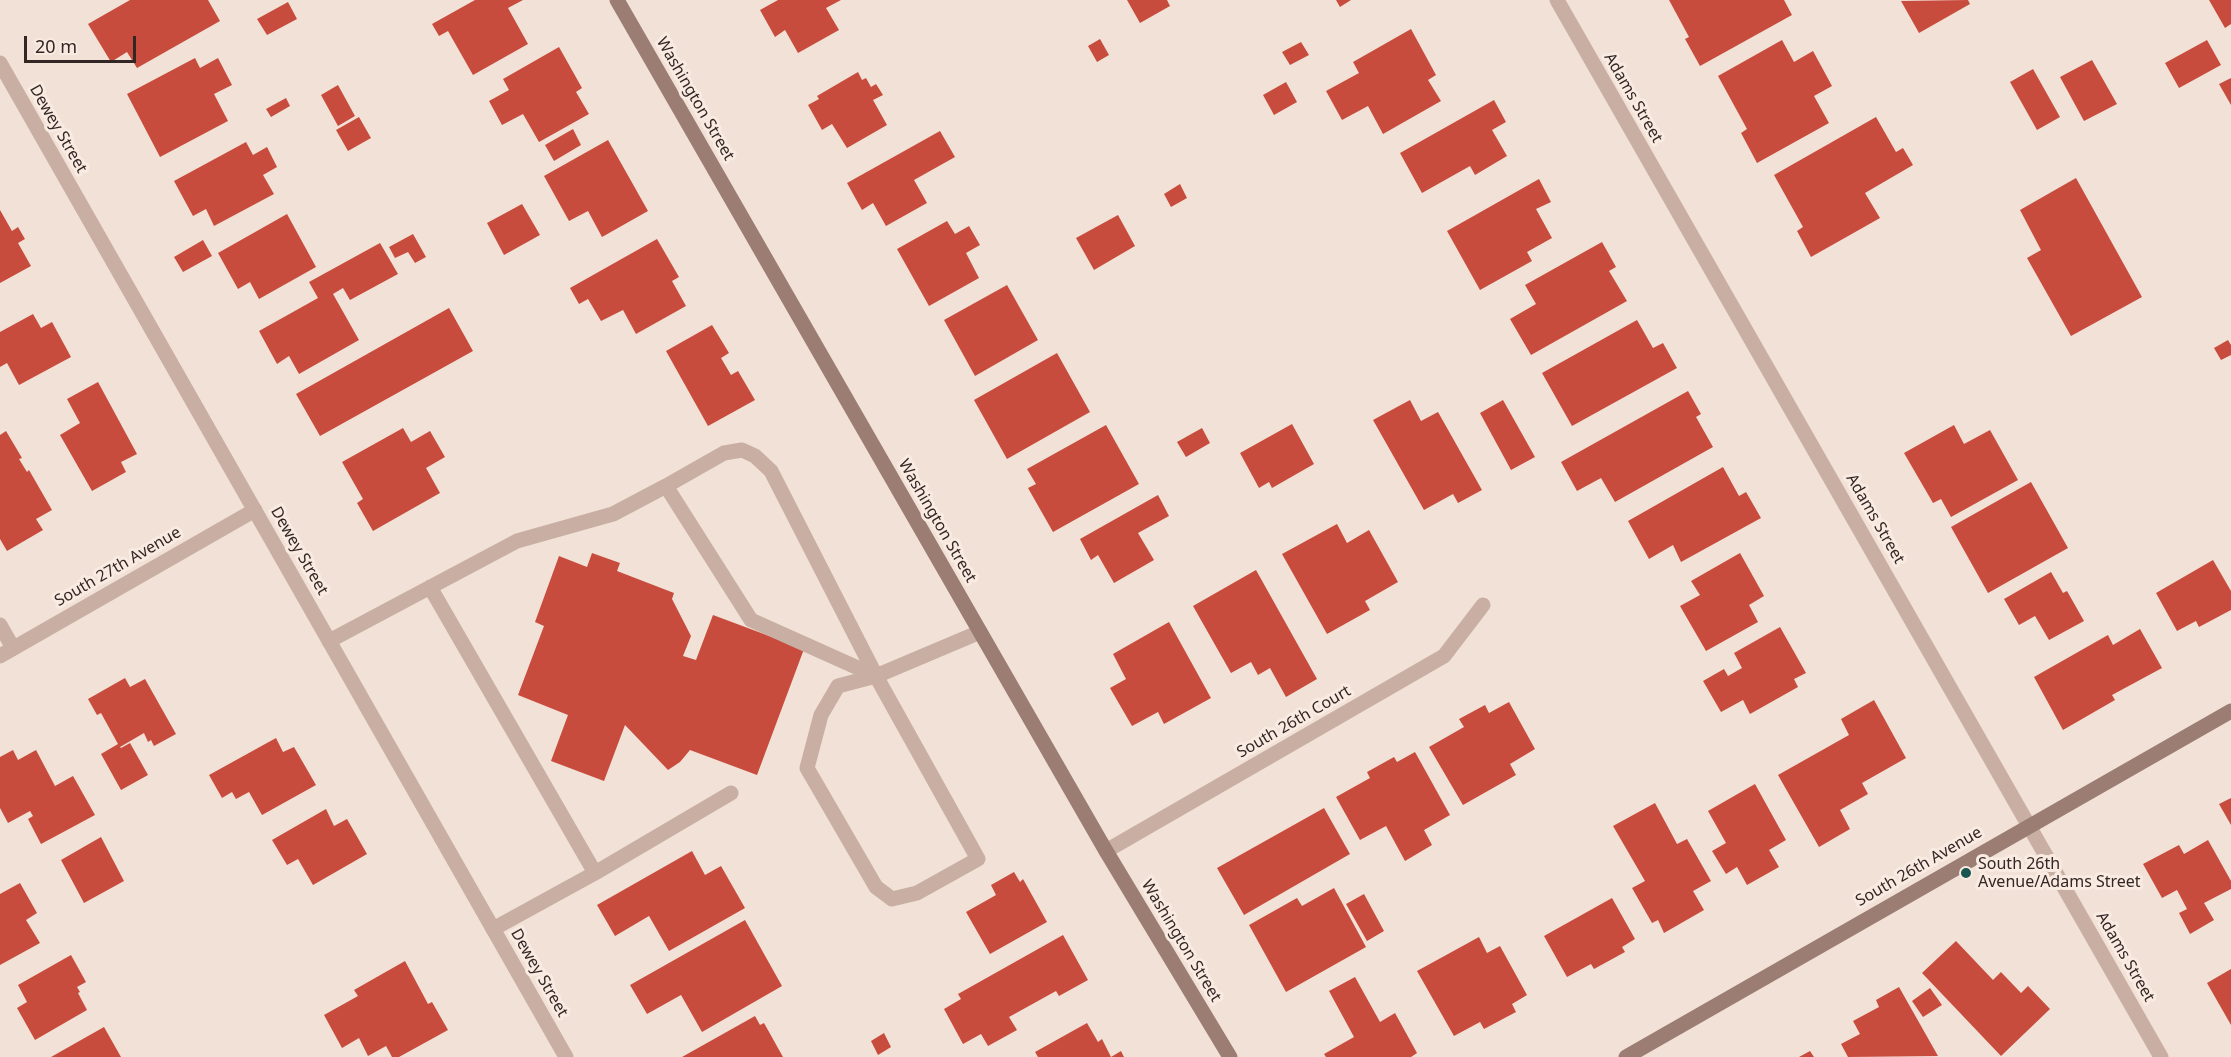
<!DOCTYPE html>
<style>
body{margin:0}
#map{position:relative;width:2231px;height:1057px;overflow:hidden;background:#f1e1d6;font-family:"Noto Sans",sans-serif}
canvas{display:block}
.scale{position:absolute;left:24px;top:36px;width:112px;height:27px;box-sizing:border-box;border:3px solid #332725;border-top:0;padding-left:8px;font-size:18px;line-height:21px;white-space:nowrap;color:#332725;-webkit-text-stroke:4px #f9ebe2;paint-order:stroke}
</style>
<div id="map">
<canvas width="2231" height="1057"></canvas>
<div class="scale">20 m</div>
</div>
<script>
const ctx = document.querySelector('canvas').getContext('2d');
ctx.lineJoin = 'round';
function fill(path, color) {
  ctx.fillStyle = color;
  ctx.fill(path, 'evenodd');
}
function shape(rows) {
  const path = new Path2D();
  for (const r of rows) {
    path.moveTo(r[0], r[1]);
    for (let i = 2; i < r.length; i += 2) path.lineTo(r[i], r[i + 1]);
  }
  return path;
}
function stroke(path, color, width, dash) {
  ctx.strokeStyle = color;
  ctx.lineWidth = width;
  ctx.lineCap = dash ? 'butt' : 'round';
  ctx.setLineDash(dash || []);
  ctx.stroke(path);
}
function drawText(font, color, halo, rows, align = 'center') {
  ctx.font = font + ' "Noto Sans",sans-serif';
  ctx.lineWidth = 6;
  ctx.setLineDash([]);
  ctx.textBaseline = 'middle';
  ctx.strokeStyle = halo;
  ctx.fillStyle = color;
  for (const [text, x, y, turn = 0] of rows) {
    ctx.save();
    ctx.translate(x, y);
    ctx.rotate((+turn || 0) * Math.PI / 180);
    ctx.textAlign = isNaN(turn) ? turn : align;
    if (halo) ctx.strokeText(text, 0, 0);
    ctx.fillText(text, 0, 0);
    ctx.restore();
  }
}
const building = shape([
 [130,0,208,0,220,21,137,68,127,52,111,62,88,24],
 [475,0,523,0,508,8,528,44,473,75,448,31,439,36,432,24],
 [778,0,841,0,826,8,839,30,798,53,785,30,775,37,760,10],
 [1127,0,1167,0,1170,6,1140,23],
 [1336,0,1351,0,1340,7],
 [1669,0,1784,0,1792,15,1700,66,1685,39,1689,37],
 [1968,0,1970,4,1919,33,1901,1],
 [2209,0,2231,0,2231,24,2225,28],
 [288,2,297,19,267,35,257,19],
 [1411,29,1436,75,1428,80,1441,101,1383,134,1368,106,1342,120,1326,91,1359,73,1353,62],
 [1100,39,1109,55,1097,62,1088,46],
 [1782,40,1794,62,1813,51,1832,86,1814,96,1829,123,1757,163,1741,133,1747,129,1718,76],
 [2207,40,2221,65,2179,88,2165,63],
 [1301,42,1309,55,1290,65,1282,52],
 [559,47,582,88,576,92,589,114,539,142,523,114,502,125,489,101,509,90,503,79],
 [195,58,200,68,218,58,232,85,214,94,228,121,160,157,127,94],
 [2092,60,2117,104,2084,121,2060,77],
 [2033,69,2060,117,2037,130,2010,82],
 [858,72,862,80,866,78,871,87,876,84,883,95,873,100,887,125,847,148,832,124,822,130,808,105,819,99,817,96],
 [2231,78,2231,105,2219,84],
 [1286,82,1297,102,1274,115,1263,95],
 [338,85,355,116,338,126,321,95],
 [286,98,290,106,271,117,266,109],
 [1494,100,1506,122,1492,130,1507,156,1475,175,1470,166,1422,193,1400,153],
 [359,117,371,138,348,151,336,130],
 [1876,117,1896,152,1903,148,1913,165,1865,193,1880,218,1811,257,1797,231,1803,227,1774,175],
 [573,129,581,145,554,161,545,145],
 [940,131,955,157,914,180,927,203,886,226,873,203,862,210,847,183],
 [608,140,648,211,602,237,588,211,569,221,544,176],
 [246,142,253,155,267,147,277,167,263,175,274,194,214,226,206,209,193,216,174,181],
 [2076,178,2142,297,2071,336,2027,258,2041,250,2020,210],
 [1539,179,1551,202,1536,209,1552,238,1527,252,1532,261,1480,290,1447,231],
 [1180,184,1187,198,1171,207,1164,194],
 [522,204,540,235,504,255,487,223],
 [0,210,12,231,18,227,25,239,18,243,31,266,0,283],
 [287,214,316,267,259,299,250,282,238,289,218,253],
 [1118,215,1135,246,1094,270,1076,238],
 [947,221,955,234,969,226,980,245,966,253,979,278,929,306,897,249],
 [413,234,426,257,415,263,408,252,395,258,389,247],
 [657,239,679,277,672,281,686,306,636,334,623,310,601,321,588,299,579,304,570,288],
 [203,240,212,256,183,272,174,257],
 [1602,242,1616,267,1609,271,1627,301,1531,355,1510,319,1536,304,1525,285],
 [380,243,398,274,350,300,343,288,333,294,359,340,299,374,289,356,277,364,259,331,318,298,309,282],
 [1007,285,1038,340,975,376,944,320],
 [449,308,473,351,320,436,296,394],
 [33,314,41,328,52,322,71,357,19,385,7,363,0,367,0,332],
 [1637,320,1653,348,1663,343,1677,368,1572,426,1542,373],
 [712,325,729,353,721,358,731,375,738,371,755,400,708,426,666,351],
 [2228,340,2231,345,2231,355,2221,360,2214,348],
 [1057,353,1090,412,1007,459,974,400],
 [98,382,137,454,121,462,126,472,92,491,60,435,80,423,67,399],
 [1688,391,1701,414,1696,417,1713,447,1615,502,1601,478,1577,491,1561,462],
 [1410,400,1421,421,1438,412,1482,490,1458,503,1453,494,1424,510,1373,420],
 [1503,400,1535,457,1511,470,1480,413],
 [1292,424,1314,464,1272,488,1269,482,1259,488,1240,453],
 [1106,425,1139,484,1053,532,1028,488,1036,484,1027,469],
 [1954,425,1964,444,1990,430,2018,480,1951,517,1941,499,1933,503,1904,453],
 [403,428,411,442,430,431,445,457,426,468,440,493,373,531,357,503,363,499,342,462],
 [1202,428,1210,443,1186,457,1177,442],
 [6,431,22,458,19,459,27,472,29,470,52,510,36,519,43,530,7,551,0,539,0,435],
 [1723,467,1739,496,1746,492,1761,518,1681,562,1673,545,1649,559,1628,521],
 [2031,482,2068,548,1988,593,1951,527],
 [1158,495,1169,516,1138,533,1154,560,1114,583,1098,555,1091,560,1080,539],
 [1337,524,1347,543,1369,530,1398,582,1365,601,1370,610,1327,634,1282,554],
 [592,553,620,563,617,571,674,593,672,599,691,636,683,656,696,660,713,615,804,649,757,775,690,750,680,762,668,770,625,725,604,781,551,761,568,715,518,695,544,626,535,622,559,556,587,567],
 [1740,553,1764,596,1749,605,1758,622,1706,651,1680,606,1700,595,1691,581],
 [2213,560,2231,591,2231,610,2199,627,2196,621,2177,631,2156,593],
 [1256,570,1317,679,1286,697,1270,668,1258,675,1251,662,1231,673,1193,606],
 [2051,572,2063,593,2067,591,2084,621,2049,640,2035,616,2019,625,2004,599],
 [1169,622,1211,698,1164,724,1158,712,1132,726,1110,688,1126,679,1113,654],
 [1780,627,1806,673,1794,679,1798,687,1750,714,1743,700,1721,712,1703,681,1724,669,1728,676,1742,668,1734,653],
 [2140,629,2162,668,2112,695,2115,700,2063,730,2034,677,2108,635,2113,645],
 [125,678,130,687,145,679,176,734,154,746,151,740,148,742,144,733,120,747,121,748,130,743,148,775,121,790,101,754,118,744,101,713,97,715,88,699],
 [1874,700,1906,758,1862,783,1868,794,1840,810,1850,829,1819,847,1778,775,1849,735,1841,719],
 [1509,702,1535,749,1510,764,1516,775,1463,805,1429,747,1464,727,1459,719,1485,705,1489,713],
 [276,738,283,752,294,747,316,785,262,815,249,792,236,799,232,792,222,798,209,775],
 [13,750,18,760,36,750,55,786,73,776,95,815,41,844,28,819,33,816,30,811,8,823,0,808,0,757],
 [1415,752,1450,815,1424,830,1432,845,1405,861,1386,826,1360,840,1336,797,1370,778,1367,772,1394,757,1397,762],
 [1755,784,1786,840,1769,850,1779,867,1747,885,1737,867,1726,874,1712,851,1726,843,1708,811],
 [2231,798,2231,825,2219,804],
 [1655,803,1677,844,1687,839,1711,881,1693,891,1704,910,1664,933,1658,920,1652,923,1632,888,1645,881,1613,826],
 [1324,808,1350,854,1244,915,1217,868],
 [326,809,334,826,347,819,367,854,313,885,298,859,287,865,272,840],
 [101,837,124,881,84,903,61,860],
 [2208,840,2231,881,2231,889,2204,903,2214,920,2190,934,2179,913,2187,909,2177,890,2162,898,2143,864,2179,845,2184,854],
 [692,851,705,875,721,866,745,908,669,951,649,916,615,936,597,905],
 [1014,872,1020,882,1023,879,1047,922,990,954,966,912,996,895,991,885],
 [20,883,37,913,26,920,40,943,0,965,0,894],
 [1334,888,1366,947,1286,992,1249,925,1297,898,1302,906],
 [1364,894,1384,931,1367,941,1346,904],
 [1612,898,1635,939,1622,947,1625,952,1594,969,1591,964,1567,977,1544,936],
 [745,920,782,986,702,1032,681,995,647,1014,630,985],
 [1063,935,1088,980,1059,996,1056,991,1009,1017,1017,1030,988,1046,981,1034,963,1044,944,1009,961,999,958,994],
 [1479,937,1487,953,1500,946,1527,995,1512,1004,1516,1012,1484,1029,1480,1022,1454,1036,1417,971],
 [1956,941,1993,980,2001,972,2021,993,2028,986,2050,1009,2001,1056,1922,973],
 [71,955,86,982,77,987,80,992,78,993,87,1010,35,1040,17,1008,27,1002,18,985],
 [405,961,428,1004,432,1002,448,1030,399,1057,392,1057,386,1046,368,1056,359,1038,342,1048,324,1015,358,996,354,990],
 [2231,969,2231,1025,2207,983],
 [1355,977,1380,1022,1395,1013,1417,1053,1411,1057,1326,1057,1324,1054,1354,1037,1329,991],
 [1899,987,1938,1056,1848,1057,1841,1044,1860,1034,1853,1021,1879,1007,1876,1000],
 [1930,988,1942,1005,1923,1017,1912,1001],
 [755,1016,760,1025,764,1023,783,1057,682,1057],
 [1087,1023,1098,1042,1102,1039,1111,1057,1121,1051,1124,1057,1038,1057,1035,1052],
 [104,1027,121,1057,51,1057],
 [884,1033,891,1047,878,1055,871,1041],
 [1810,1051,1814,1057,1799,1057]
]);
const lane = shape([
 [430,587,595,873,731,793],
 [0,625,13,648],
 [329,641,517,541,613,514,666,486],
 [876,676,751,620,666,486,724,453,742,450,755,456,771,471,876,676,978,859,917,893,892,899,876,887,807,768,821,715,838,686,876,676,980,632],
 [493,929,595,873]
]);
const street = shape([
 [1557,0,2161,1057],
 [0,63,566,1057],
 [0,656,255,510],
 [1106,851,1444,656,1483,605]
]);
const secondary = shape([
 [617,0,1106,851,1230,1057],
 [1626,1057,2231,711]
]);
const markers = [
 [1966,873,6,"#1a5551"]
];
const streetNames = [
 ["Adams Street",1633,98,60],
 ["Washington Street",695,99,60],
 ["Dewey Street",58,129,60],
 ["Adams Street",1875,519,60],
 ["Washington Street",937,521,60],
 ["Dewey Street",299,551,60],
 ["South 27th Avenue",118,567,-30],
 ["South 26th Court",1294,722,-30],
 ["South 26th Avenue",1919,867,-30],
 ["Washington Street",1181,941,59],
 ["Adams Street",2125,957,60],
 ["Dewey Street",539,973,60]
];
const poiNames = [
 ["South 26th",1978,864],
 ["Avenue/Adams Street",1978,882]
];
fill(building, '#c84c3d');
stroke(lane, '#c9afa3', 15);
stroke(street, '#c9afa3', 15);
stroke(secondary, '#9c7d74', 15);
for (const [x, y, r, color] of markers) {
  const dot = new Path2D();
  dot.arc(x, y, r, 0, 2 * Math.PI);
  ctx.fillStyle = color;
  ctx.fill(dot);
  stroke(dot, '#f9ebe2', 2);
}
drawText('16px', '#332725', '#f9ebe2', streetNames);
drawText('16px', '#332725', '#f9ebe2', poiNames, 'left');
</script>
